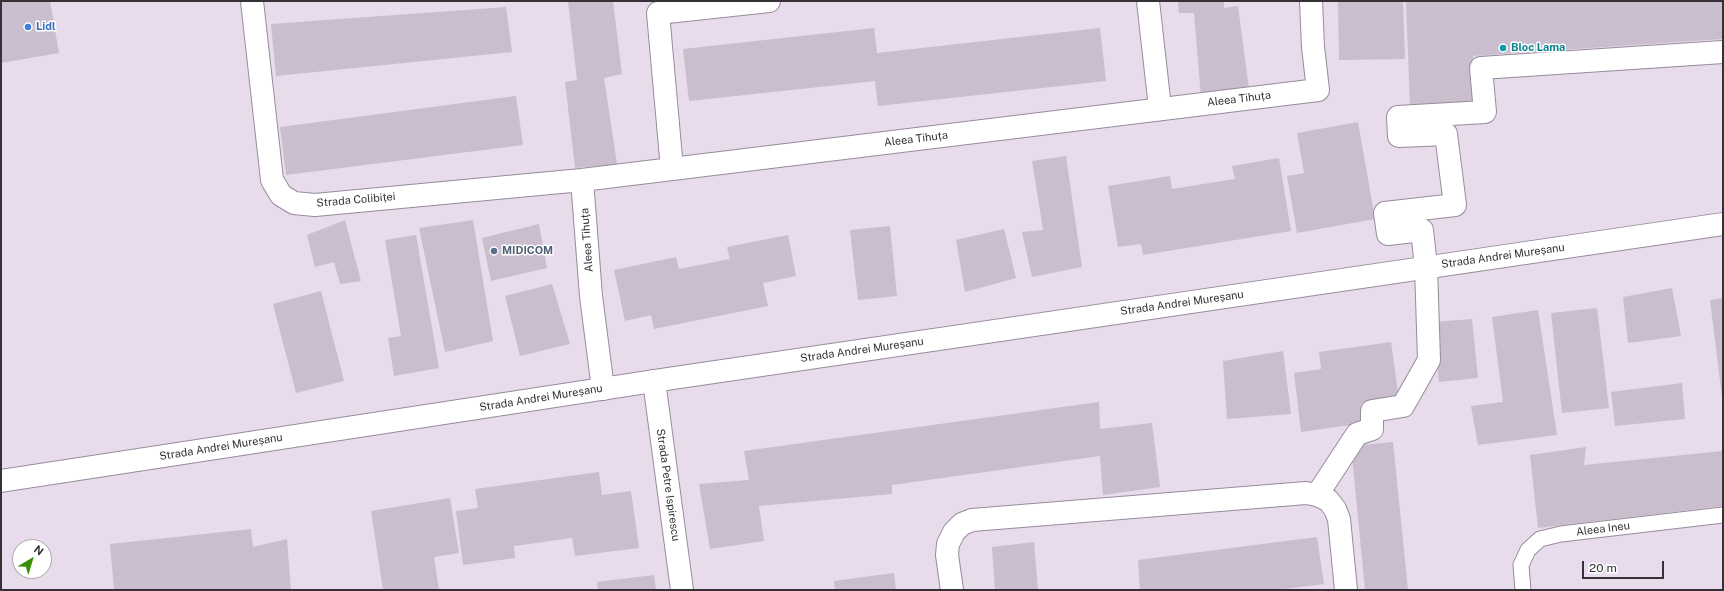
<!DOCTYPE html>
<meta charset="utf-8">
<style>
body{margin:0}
#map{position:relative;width:1724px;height:591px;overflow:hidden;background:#e7dbec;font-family:"Public Sans",sans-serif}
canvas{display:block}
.frame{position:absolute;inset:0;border:2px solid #363137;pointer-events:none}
.north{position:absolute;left:12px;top:539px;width:40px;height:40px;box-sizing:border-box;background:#fff;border:1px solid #afadaf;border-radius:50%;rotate:38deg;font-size:11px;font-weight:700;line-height:16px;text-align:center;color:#363137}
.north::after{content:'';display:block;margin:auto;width:14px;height:18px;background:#369104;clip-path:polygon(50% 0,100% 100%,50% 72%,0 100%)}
.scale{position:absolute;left:1582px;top:561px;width:82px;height:18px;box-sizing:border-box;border:2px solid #363137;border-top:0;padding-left:5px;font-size:12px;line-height:14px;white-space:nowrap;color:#363137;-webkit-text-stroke:3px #fff;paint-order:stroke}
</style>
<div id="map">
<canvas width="1724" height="591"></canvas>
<div class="frame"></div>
<div class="north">N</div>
<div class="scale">20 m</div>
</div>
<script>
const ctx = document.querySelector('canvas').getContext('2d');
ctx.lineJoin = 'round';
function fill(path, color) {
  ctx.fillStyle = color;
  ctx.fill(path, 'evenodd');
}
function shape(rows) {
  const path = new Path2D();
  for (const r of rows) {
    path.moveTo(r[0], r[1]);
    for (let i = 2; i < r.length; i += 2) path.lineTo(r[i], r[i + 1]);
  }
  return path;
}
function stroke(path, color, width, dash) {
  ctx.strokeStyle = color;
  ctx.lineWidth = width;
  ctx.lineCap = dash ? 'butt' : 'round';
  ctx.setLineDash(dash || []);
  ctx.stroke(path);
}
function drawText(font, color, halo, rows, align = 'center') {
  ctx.font = font + ' "Public Sans",sans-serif';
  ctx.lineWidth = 3;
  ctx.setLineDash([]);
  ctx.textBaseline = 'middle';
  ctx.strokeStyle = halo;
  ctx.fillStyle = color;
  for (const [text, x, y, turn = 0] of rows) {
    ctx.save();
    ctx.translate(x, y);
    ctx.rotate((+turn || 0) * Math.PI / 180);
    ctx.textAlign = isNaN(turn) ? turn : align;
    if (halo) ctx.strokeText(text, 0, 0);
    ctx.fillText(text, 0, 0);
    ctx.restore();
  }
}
const building = shape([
 [1,1,50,1,59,53,1,63],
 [568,1,613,1,622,74,604,78,617,164,575,168,565,82,577,80],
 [1178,1,1224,1,1224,8,1238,6,1249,89,1201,97,1194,13,1179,13],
 [1338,1,1403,1,1405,59,1339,60],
 [1406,1,1723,1,1723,39,1473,56,1478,102,1410,106],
 [506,7,512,52,276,76,271,24],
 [874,28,877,53,1100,28,1106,81,878,106,875,81,689,101,683,49],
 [516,96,523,145,286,175,280,127],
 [1358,122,1375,219,1297,233,1287,176,1304,173,1297,133],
 [1066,156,1082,267,1032,277,1022,232,1043,230,1032,161],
 [1279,158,1291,231,1143,255,1141,244,1118,247,1108,186,1170,176,1172,189,1235,179,1232,166],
 [345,220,361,281,340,284,334,262,315,267,307,235],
 [473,220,493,341,445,352,419,228],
 [539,224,547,268,491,281,482,238],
 [890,226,897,296,858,300,850,230],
 [1004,229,1016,278,965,292,956,240],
 [416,235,439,368,394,376,388,338,401,336,385,240],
 [788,235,796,276,763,283,768,306,654,329,651,315,625,321,614,270,676,257,679,269,730,259,727,247],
 [552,284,570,344,520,356,505,296],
 [1672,288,1681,336,1628,343,1623,297],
 [321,291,344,381,296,393,273,304],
 [1723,298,1723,397,1722,397,1710,300],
 [1597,308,1609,408,1562,413,1551,313],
 [1538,310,1557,435,1478,445,1471,406,1503,402,1492,317],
 [1472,319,1478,378,1439,382,1433,322],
 [1391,342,1399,399,1361,404,1364,423,1301,432,1294,373,1321,369,1319,352],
 [1283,351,1291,414,1227,419,1223,361],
 [1682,383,1685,419,1615,426,1611,392],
 [1099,402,1100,429,1152,423,1160,487,1103,495,1100,456,892,485,892,494,759,506,764,541,710,549,699,484,749,480,744,451],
 [1393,442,1408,590,1365,590,1351,446],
 [1586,447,1584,465,1723,451,1723,506,1538,528,1530,455],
 [599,472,602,495,631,491,639,548,575,556,572,538,514,546,515,558,463,565,456,511,478,508,475,489],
 [450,498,459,553,434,557,439,590,383,590,371,511],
 [251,529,253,547,287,539,291,590,114,590,110,544],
 [1317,537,1324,584,1276,590,1140,590,1138,560],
 [1034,542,1038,590,995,590,992,547],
 [894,573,896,590,835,590,834,581],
 [654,575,656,590,598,590,597,582]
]);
const service = shape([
 [1523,590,1521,565,1528,550,1540,539,1561,534,1723,515]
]);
const pedestrian = shape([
 [1317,495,1357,434,1372,429,1372,411,1403,406,1429,360,1426,267,1422,230,1388,234,1385,213,1455,205,1446,134,1399,136,1398,117,1485,112,1481,68,1723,52]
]);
const minor = shape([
 [252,1,272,180,281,195,294,203,315,205,582,180,1318,90,1313,47,1311,1],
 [1148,1,1160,108],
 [672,169,658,13,769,1],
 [582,180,591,296,603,389],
 [952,590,947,555,948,544,954,532,962,524,972,520,1306,493,1317,495,1328,500,1335,509,1339,519,1346,590]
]);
const tertiary = shape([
 [654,381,682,590]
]);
const secondary = shape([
 [1,481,667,379,1723,224]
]);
const markers = [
 [28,27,4,"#3f7fe0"],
 [1503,48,4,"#0f9aa8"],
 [494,251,4,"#5c6f8a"]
];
const shopNames = [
 ["Lidl",36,27]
];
const cultureNames = [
 ["Bloc Lama",1511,48]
];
const streetNames = [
 ["Aleea Tihuța",1239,99,-7],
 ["Aleea Tihuța",916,139,-7],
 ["Strada Colibiței",356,200,-5],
 ["Aleea Tihuța",587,240,-94],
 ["Strada Andrei Mureșanu",1503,256,-8],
 ["Strada Andrei Mureșanu",1182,303,-8],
 ["Strada Andrei Mureșanu",862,350,-8],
 ["Strada Andrei Mureșanu",541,398,-9],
 ["Strada Andrei Mureșanu",221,447,-9],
 ["Strada Petre Ispirescu",668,485,82],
 ["Aleea Ineu",1603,529,-7]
];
const serviceNames = [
 ["MIDICOM",502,251]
];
fill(building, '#c9bdce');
stroke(service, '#978c9b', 17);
stroke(pedestrian, '#978c9b', 24);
stroke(minor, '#978c9b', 24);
stroke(tertiary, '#978c9b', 24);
stroke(secondary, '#978c9b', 24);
stroke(service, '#fff', 15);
stroke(pedestrian, '#fff', 22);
stroke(minor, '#fff', 22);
stroke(tertiary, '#fff', 22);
stroke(secondary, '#fff', 22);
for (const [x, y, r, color] of markers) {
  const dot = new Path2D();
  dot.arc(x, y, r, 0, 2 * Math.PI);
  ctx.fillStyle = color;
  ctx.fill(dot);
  stroke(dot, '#fff', 1.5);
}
drawText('bold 11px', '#366cbe', '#fff', shopNames, 'left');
drawText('bold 11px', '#0d838f', '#fff', cultureNames, 'left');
drawText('11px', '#363137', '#fff', streetNames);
drawText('bold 11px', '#4e5e75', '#fff', serviceNames, 'left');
</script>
